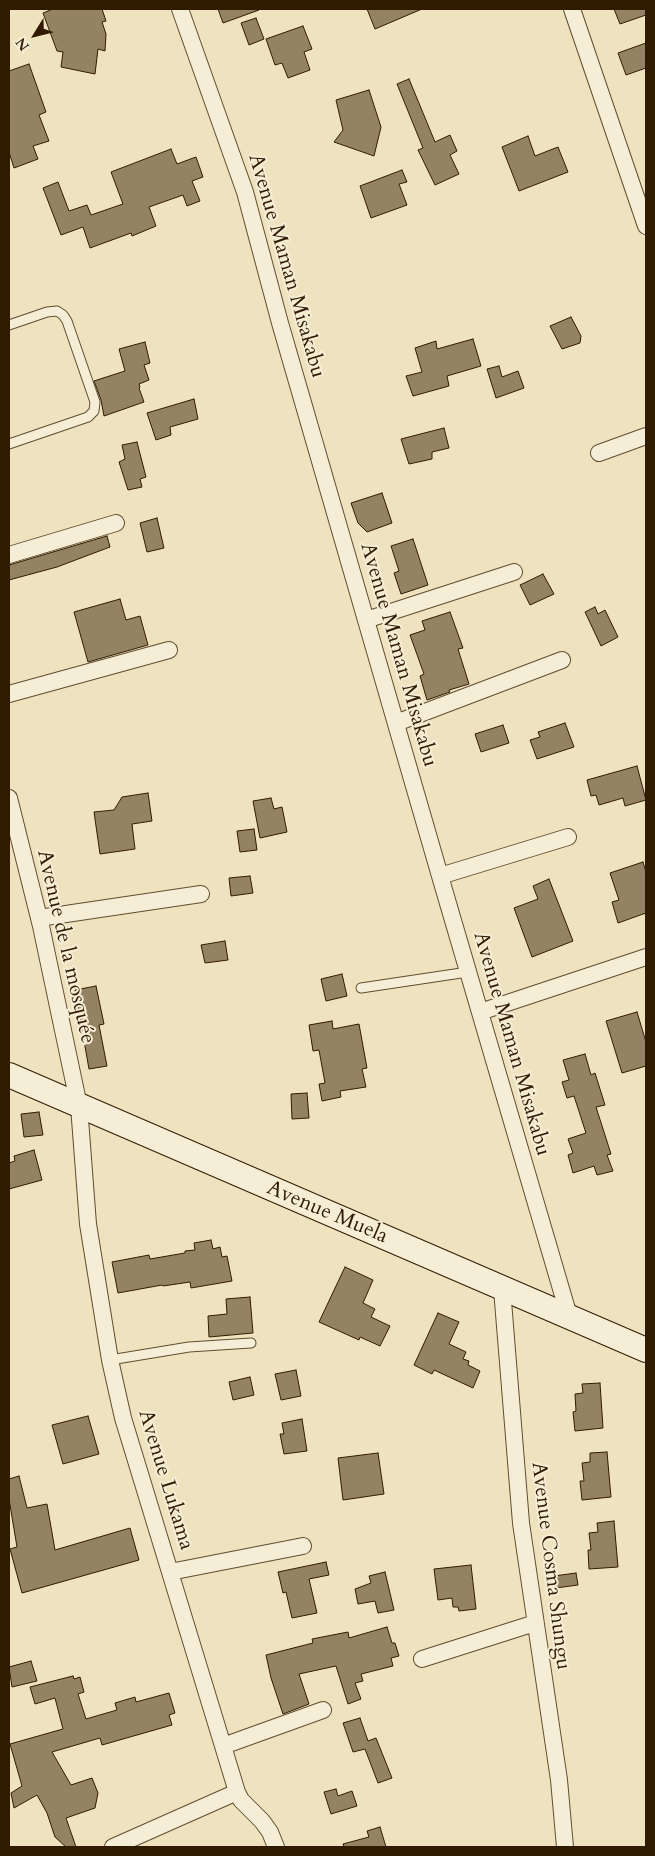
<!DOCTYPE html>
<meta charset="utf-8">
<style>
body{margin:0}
#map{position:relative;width:655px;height:1856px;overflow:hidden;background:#efe3bf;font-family:Cardo,serif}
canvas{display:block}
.frame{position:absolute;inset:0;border:10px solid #311b00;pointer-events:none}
.north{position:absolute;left:10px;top:10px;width:50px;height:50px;-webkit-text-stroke:4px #f5edd5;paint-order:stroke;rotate:234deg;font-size:14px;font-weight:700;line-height:20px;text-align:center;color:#311b00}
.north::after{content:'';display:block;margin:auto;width:18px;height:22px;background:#311b00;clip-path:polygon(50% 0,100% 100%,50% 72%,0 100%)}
</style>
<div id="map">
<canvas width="655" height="1856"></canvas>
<div class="frame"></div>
<div class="north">N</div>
</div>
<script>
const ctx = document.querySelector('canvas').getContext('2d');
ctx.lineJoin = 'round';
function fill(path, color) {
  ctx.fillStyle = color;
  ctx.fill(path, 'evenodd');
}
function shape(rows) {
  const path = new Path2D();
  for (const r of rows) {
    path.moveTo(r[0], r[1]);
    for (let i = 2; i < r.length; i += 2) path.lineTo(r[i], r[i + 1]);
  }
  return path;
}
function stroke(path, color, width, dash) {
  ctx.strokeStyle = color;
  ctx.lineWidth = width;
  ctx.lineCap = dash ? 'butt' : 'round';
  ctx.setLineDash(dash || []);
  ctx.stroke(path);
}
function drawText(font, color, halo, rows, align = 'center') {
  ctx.font = font + ' Cardo,serif';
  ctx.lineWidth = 4;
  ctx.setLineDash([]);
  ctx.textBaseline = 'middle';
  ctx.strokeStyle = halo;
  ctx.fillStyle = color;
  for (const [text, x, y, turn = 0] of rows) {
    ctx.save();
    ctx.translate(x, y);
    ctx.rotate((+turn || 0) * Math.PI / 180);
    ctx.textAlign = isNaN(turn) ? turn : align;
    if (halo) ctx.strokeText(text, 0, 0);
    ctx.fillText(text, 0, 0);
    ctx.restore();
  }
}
const building = shape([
 [53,9,102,9,106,21,102,22,106,34,105,51,98,49,95,74,61,67,63,52,57,51,43,13,53,9],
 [218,9,258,9,259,10,223,23,218,9],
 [367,9,422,9,375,29,367,9],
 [614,9,646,9,646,15,620,24,614,9],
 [256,18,264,39,249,45,241,23,256,18],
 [303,26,312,49,304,52,310,70,288,78,282,63,275,65,266,39,303,26],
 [646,43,646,68,626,75,618,53,646,43],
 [29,64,46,112,39,115,49,141,33,146,38,159,14,168,9,152,9,71,29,64],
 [409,79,435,142,450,135,457,151,450,155,459,174,435,185,418,150,423,148,397,84,409,79],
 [369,90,381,127,374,156,334,142,343,130,336,100,369,90],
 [528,136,535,156,558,147,568,172,519,191,502,147,528,136],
 [171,149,177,164,196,157,203,177,192,181,200,201,187,206,183,195,149,207,156,226,132,236,131,233,90,248,83,227,61,235,43,188,58,182,69,211,87,205,91,215,123,204,111,172,171,149],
 [402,170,407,182,399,184,407,205,371,218,360,186,402,170],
 [571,317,581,336,580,343,562,349,550,326,571,317],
 [473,339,481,366,447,376,449,386,413,396,406,376,422,372,415,348,436,341,437,349,473,339],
 [145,342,150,363,144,365,149,380,139,384,140,387,139,388,144,402,104,416,101,400,94,381,125,371,119,349,145,342],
 [499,366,502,377,518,371,524,388,496,398,487,369,499,366],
 [194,399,198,419,170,427,171,435,156,440,147,413,194,399],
 [444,428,449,448,432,452,432,459,409,464,401,439,444,428],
 [137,442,146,477,140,479,142,487,128,490,119,462,125,459,122,445,137,442],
 [382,493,392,523,367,532,358,523,351,503,382,493],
 [157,518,164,548,147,552,140,523,157,518],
 [107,536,110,547,57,567,9,580,9,565,107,536],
 [413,539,428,585,401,594,394,573,399,571,391,546,413,539],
 [543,574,554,594,530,605,520,585,543,574],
 [120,599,126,620,140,616,148,645,88,662,74,612,120,599],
 [595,607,598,614,605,610,618,637,601,646,585,612,595,607],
 [450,612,463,648,458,649,469,684,449,690,450,692,427,700,420,676,424,674,410,635,425,630,422,621,450,612],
 [565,723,574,747,537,759,530,740,540,737,538,732,565,723],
 [503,725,509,743,481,752,475,734,503,725],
 [637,766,646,800,625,806,623,798,599,805,596,795,591,796,587,780,637,766],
 [148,793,152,821,132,824,135,849,100,854,94,812,114,810,122,797,148,793],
 [271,798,274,809,282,807,287,832,260,838,253,801,271,798],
 [254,829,257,850,240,852,237,831,254,829],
 [643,862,646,872,646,913,618,923,612,902,619,900,610,873,643,862],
 [250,876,253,893,231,896,229,878,250,876],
 [549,879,573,941,532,957,514,908,538,899,533,886,549,879],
 [225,941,228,960,205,963,201,945,225,941],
 [342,974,347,996,326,1001,321,979,342,974],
 [96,986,104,1024,99,1025,107,1066,89,1069,75,990,96,986],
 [637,1012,646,1042,646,1066,622,1073,606,1021,637,1012],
 [332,1021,333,1029,359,1024,367,1068,362,1069,366,1087,340,1091,341,1097,322,1101,319,1084,325,1083,319,1050,313,1051,309,1025,332,1021],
 [585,1054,591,1075,595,1073,605,1105,596,1107,611,1154,607,1155,613,1171,597,1175,594,1166,573,1173,568,1155,573,1153,568,1139,586,1133,574,1096,567,1098,562,1082,569,1080,563,1060,585,1054],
 [307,1093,309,1118,292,1119,291,1094,307,1093],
 [39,1112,43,1135,24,1137,21,1114,39,1112],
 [34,1150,42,1180,9,1189,9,1163,15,1161,14,1156,34,1150],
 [211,1240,213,1249,220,1247,222,1257,227,1256,232,1281,191,1288,190,1282,163,1286,162,1285,118,1293,112,1262,149,1255,150,1259,185,1253,185,1251,195,1250,194,1243,211,1240],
 [345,1267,373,1280,363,1303,375,1309,371,1317,390,1326,380,1346,360,1337,359,1340,319,1322,345,1267],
 [250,1297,253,1333,209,1337,208,1316,227,1314,226,1299,250,1297],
 [438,1313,459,1322,449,1344,466,1352,463,1359,469,1361,468,1365,480,1371,473,1388,434,1370,432,1374,414,1365,438,1313],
 [296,1370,301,1396,281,1400,275,1374,296,1370],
 [250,1377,254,1395,233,1400,229,1382,250,1377],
 [600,1383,603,1428,575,1431,573,1412,576,1411,575,1394,583,1393,582,1384,600,1383],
 [88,1416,99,1454,63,1464,52,1425,88,1416],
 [302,1419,307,1451,284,1454,280,1434,284,1434,282,1423,302,1419],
 [607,1452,611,1497,582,1500,580,1481,584,1481,582,1463,590,1462,590,1453,607,1452],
 [378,1453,384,1494,343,1500,338,1458,378,1453],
 [19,1476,27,1508,47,1504,55,1550,130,1528,139,1560,22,1593,10,1549,17,1547,9,1499,9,1479,19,1476],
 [614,1521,618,1567,589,1569,588,1550,591,1550,589,1533,598,1532,597,1523,614,1521],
 [326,1562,329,1575,309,1579,317,1613,292,1618,286,1592,283,1593,278,1572,326,1562],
 [471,1565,476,1609,459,1611,458,1607,453,1607,452,1598,438,1600,434,1569,471,1565],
 [385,1572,394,1610,378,1613,375,1601,358,1604,355,1589,371,1583,369,1576,385,1572],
 [576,1573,578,1585,556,1588,554,1576,576,1573],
 [387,1627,392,1643,395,1643,399,1656,391,1658,393,1666,361,1674,363,1681,355,1683,361,1699,348,1704,336,1666,299,1674,309,1704,283,1714,271,1678,266,1655,313,1643,312,1639,348,1632,349,1638,387,1627],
 [31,1661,37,1681,12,1687,9,1667,31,1661],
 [73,1676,74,1679,80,1677,84,1692,78,1694,86,1719,117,1710,115,1703,135,1697,136,1702,169,1693,175,1713,169,1715,172,1725,102,1745,100,1738,52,1752,71,1785,92,1778,98,1793,95,1808,66,1818,76,1847,66,1847,55,1837,47,1813,37,1795,14,1808,11,1793,22,1786,10,1744,63,1729,55,1698,35,1704,30,1687,73,1676],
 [360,1718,368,1741,376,1738,392,1778,378,1783,365,1749,353,1752,343,1723,360,1718],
 [336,1789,338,1796,352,1791,357,1806,331,1814,324,1792,336,1789],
 [380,1827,386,1847,344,1847,343,1844,369,1837,367,1831,380,1827]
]);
const lane = shape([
 [9,325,47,312,57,311,63,315,67,321,95,402,94,411,88,417,9,444],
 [361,988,468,972],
 [110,1360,189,1347,251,1343]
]);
const street = shape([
 [180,9,245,192,280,323,440,876,569,1316],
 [572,9,646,226],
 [599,453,646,436],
 [9,555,116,523],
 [366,620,514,572],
 [9,694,169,650],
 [396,723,562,660],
 [9,798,41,926,79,1106,88,1224,110,1360,123,1418,237,1792,241,1800,262,1821,270,1832,276,1847],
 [440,876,568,837],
 [39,918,201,894],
 [480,1012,646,957],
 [502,1289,521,1523,559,1780,565,1847],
 [170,1572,303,1546],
 [422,1659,535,1623],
 [223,1746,323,1710],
 [113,1847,237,1792]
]);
const secondary = shape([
 [9,1075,646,1350]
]);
const streetNames = [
 ["Avenue Maman Misakabu",286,266,74],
 ["Avenue Maman Misakabu",398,655,74],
 ["Avenue de la mosquée",65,947,77],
 ["Avenue Maman Misakabu",511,1044,74],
 ["Avenue Muela",327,1213,23],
 ["Avenue Lukama",165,1480,73],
 ["Avenue Cosma Shungu",550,1566,83]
];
fill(building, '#948363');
stroke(building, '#311b00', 1);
stroke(lane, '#604d30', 11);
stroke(street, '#604d30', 18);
stroke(secondary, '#311b00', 26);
stroke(lane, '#f5edd5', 9);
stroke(street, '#f5edd5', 16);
stroke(secondary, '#f5edd5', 24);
drawText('21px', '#311b00', '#f5edd5', streetNames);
</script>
